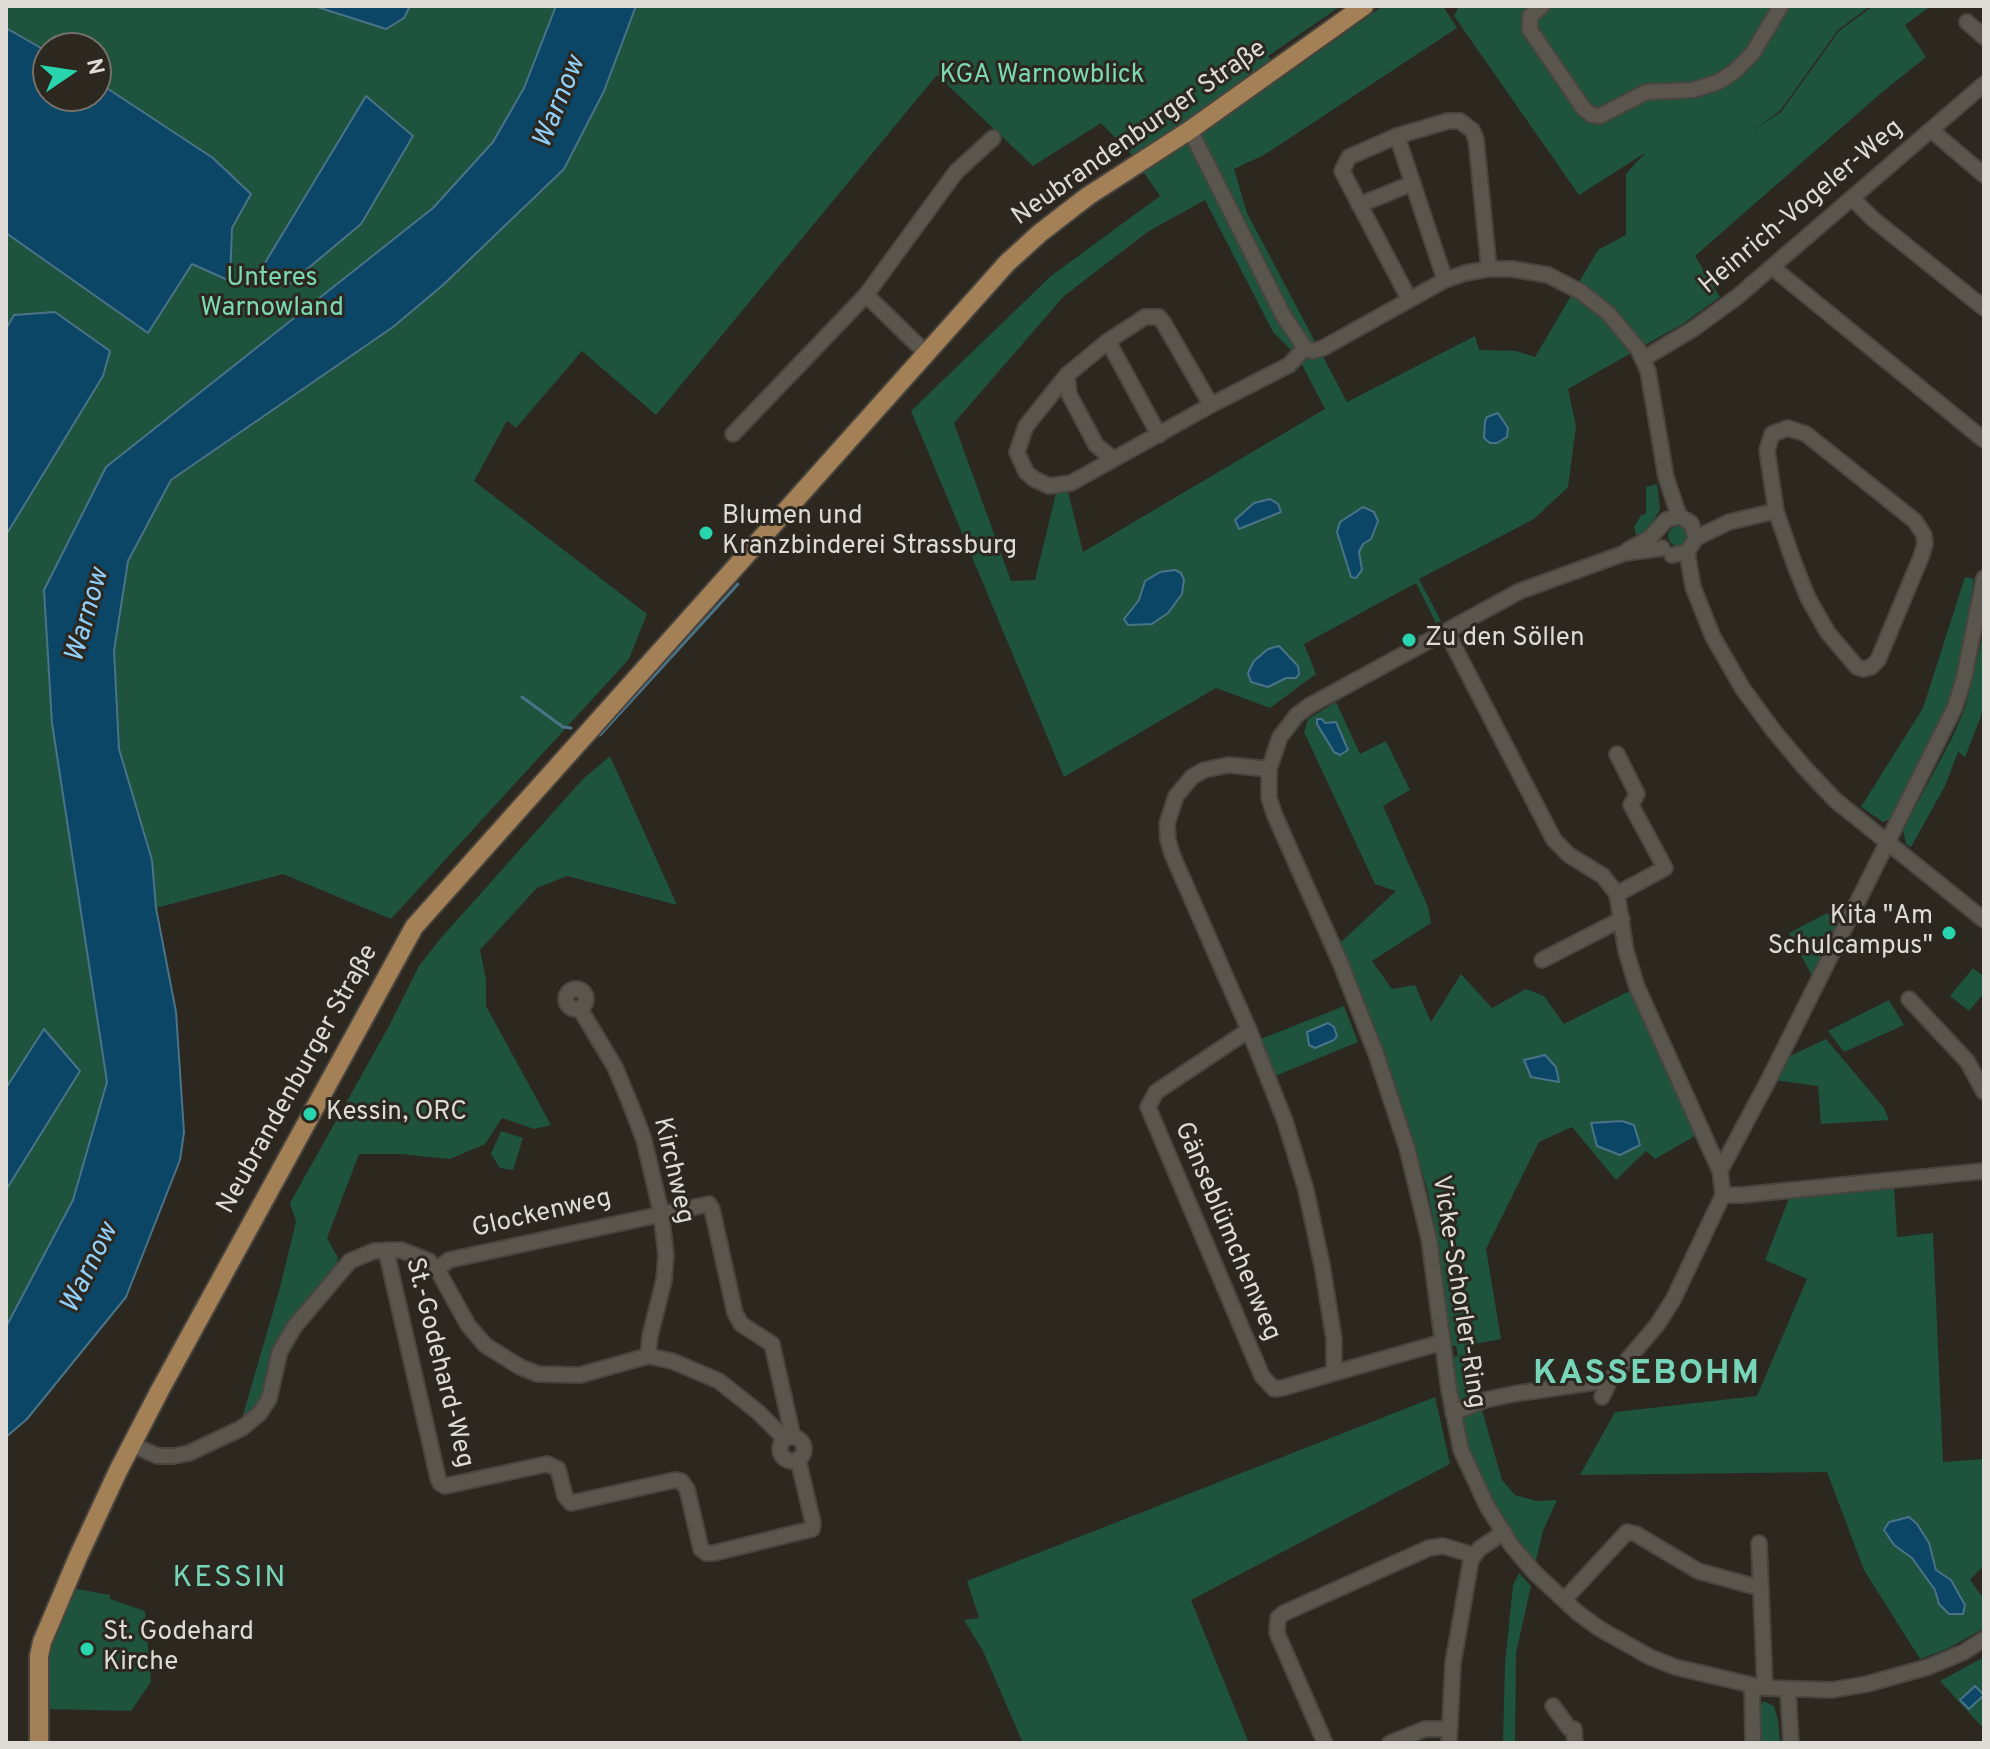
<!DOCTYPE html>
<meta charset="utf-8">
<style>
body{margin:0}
#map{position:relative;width:1990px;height:1749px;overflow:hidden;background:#2c2820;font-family:Overpass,sans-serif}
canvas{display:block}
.frame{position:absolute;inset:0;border:8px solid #dedbd6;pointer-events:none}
.north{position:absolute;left:32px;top:32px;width:80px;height:80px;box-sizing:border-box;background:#2c2820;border:2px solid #737069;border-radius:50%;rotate:77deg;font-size:22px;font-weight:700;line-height:32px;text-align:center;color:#dedbd6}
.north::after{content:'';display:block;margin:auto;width:28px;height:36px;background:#28d5ad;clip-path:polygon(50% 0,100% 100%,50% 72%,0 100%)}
</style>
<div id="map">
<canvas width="1990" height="1749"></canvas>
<div class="frame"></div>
<div class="north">N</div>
</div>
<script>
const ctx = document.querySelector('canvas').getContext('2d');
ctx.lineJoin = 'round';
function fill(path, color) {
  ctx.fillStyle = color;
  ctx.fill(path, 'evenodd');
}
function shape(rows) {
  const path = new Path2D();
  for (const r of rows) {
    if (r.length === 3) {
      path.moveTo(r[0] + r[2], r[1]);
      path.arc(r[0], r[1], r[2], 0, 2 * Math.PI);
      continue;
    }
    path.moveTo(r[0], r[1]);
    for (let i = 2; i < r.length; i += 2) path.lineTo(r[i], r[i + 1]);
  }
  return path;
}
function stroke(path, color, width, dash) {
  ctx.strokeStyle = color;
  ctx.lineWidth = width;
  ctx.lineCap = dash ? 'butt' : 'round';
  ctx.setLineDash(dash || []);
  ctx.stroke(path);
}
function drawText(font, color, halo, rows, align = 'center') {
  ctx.font = font + ' Overpass,sans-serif';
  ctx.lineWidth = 6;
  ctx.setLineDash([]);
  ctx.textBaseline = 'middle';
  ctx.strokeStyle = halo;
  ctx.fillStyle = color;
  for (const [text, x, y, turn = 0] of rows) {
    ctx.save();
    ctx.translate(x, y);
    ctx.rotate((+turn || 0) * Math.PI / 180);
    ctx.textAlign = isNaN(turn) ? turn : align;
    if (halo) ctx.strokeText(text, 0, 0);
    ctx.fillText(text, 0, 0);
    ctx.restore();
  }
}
const green = shape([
 [6,6,1341,6,1268,56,1282,78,1383,6,1443,6,1457,28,1264,155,1234,169,1247,213,1347,402,1475,336,1479,350,1516,351,1535,357,1598,250,1626,235,1626,174,1645,153,1579,195,1454,16,1459,6,1870,6,1838,30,1780,111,1751,132,1781,112,1839,31,1873,6,1931,6,1905,25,1926,57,1880,94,1695,256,1720,297,1684,323,1568,389,1576,426,1568,487,1534,519,1419,579,1441,621,1436,623,1416,583,1304,644,1316,674,1270,708,1216,688,1064,777,911,411,1051,276,1160,196,1131,154,1101,123,1033,166,937,75,656,415,582,351,516,428,507,421,474,481,647,614,629,659,391,919,283,874,156,908,176,1012,184,1132,180,1160,126,1297,27,1419,6,1437],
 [48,48,96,48,96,96,48,96],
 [1205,200,1273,332,1298,357,1325,409,1083,552,1066,484,1058,485,1035,580,1011,581,954,423,1064,296,1149,231],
 [1657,484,1660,509,1647,532,1636,535,1634,527,1641,515,1646,514,1646,487],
 [1678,536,10],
 [1965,577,1974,579,1969,613,1958,671,1944,713,1890,819,1883,822,1861,807,1923,708],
 [1984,631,1984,704,1980,719,1965,757,1958,752,1945,786,1911,847,1906,844,1903,830,1953,736,1965,708],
 [1336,702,1360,754,1386,741,1410,790,1383,806,1428,907,1431,923,1372,961,1392,989,1415,985,1431,1022,1461,974,1492,1008,1526,989,1544,996,1564,1024,1637,987,1702,1132,1655,1159,1646,1151,1616,1180,1572,1127,1539,1142,1486,1249,1501,1339,1469,1345,1480,1403,1502,1480,1515,1495,1537,1501,1557,1500,1543,1531,1536,1560,1532,1561,1516,1543,1481,1483,1470,1455,1459,1411,1453,1357,1458,1356,1456,1346,1451,1346,1438,1241,1427,1188,1399,1096,1340,943,1396,891,1375,884,1304,732,1308,719],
 [610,756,677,905,567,876,537,888,480,950,486,979,486,1006,551,1125,534,1129,502,1118,485,1144,450,1159,400,1154,359,1154,327,1238,338,1258,336,1268,287,1326,277,1345,267,1386,253,1409,241,1422,279,1291,296,1222,290,1203,389,1026,419,966,440,939,582,780],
 [1827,913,1845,927,1816,983,1789,933],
 [1973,968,1984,977,1984,993,1969,1011,1950,996],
 [1889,1000,1904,1025,1844,1052,1828,1031],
 [1344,1006,1358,1042,1275,1076,1261,1039],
 [1826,1039,1884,1108,1889,1120,1821,1124,1818,1086,1774,1080,1786,1054,1790,1056],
 [501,1131,523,1138,513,1170,500,1168,491,1154],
 [1894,1186,1897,1237,1933,1233,1943,1462,1984,1459,1984,1565,1970,1580,1984,1599,1984,1628,1949,1648,1920,1659,1864,1570,1827,1472,1580,1475,1615,1412,1757,1396,1807,1279,1765,1260,1790,1196],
 [1435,1397,1450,1464,1191,1600,1249,1743,1023,1743,983,1651,964,1620,979,1618,967,1581],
 [1519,1573,1531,1586,1516,1653,1515,1743,1503,1743,1505,1664,1513,1585],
 [77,1589,110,1595,110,1599,145,1611,151,1682,131,1711,48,1709,49,1658,53,1639,73,1590],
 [1984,1657,1984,1729,1940,1681],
 [1763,1701,1774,1706,1778,1720,1780,1743,1761,1743,1759,1709]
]);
const water = shape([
 [314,6,410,6,404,18,386,29,314,6],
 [556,6,636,6,604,91,564,169,443,285,393,327,171,480,128,561,114,651,119,749,152,860,156,908,176,1012,184,1132,180,1160,126,1297,27,1419,6,1437,6,1327,73,1200,107,1082,52,723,44,590,106,467,433,208,493,142,524,88,556,6],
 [6,28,48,52,48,96,96,96,96,81,213,158,251,194,232,228,230,281,192,264,148,333,6,233,6,28],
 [366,96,413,136,361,224,287,286,257,276,366,96],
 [55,312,110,351,103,376,6,535,6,329,14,315,55,312],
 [1498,413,1508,428,1507,437,1497,443,1490,443,1484,438,1485,421,1487,417,1498,413],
 [1270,499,1278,504,1281,512,1239,529,1235,520,1254,503,1270,499],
 [1363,507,1374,512,1378,521,1371,539,1363,544,1359,552,1362,570,1356,578,1351,577,1337,532,1340,522,1363,507],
 [1175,570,1181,573,1184,580,1182,594,1168,613,1152,624,1128,625,1124,619,1139,600,1145,581,1160,572,1175,570],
 [1279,646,1298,666,1299,674,1296,678,1286,678,1268,687,1251,682,1248,673,1254,661,1268,649,1279,646],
 [1317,719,1322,719,1325,723,1336,722,1348,750,1340,755,1334,752,1317,724,1317,719],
 [1328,1023,1334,1027,1337,1036,1334,1040,1315,1048,1309,1045,1307,1032,1328,1023],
 [44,1029,80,1071,6,1190,6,1088,44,1029],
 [1545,1055,1556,1067,1559,1082,1531,1077,1524,1060,1545,1055],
 [1622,1121,1634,1125,1640,1145,1620,1155,1597,1146,1591,1123,1622,1121],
 [1909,1517,1917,1524,1929,1543,1936,1570,1951,1580,1965,1605,1963,1614,1949,1614,1939,1604,1935,1590,1912,1558,1894,1545,1884,1530,1889,1522,1909,1517],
 [1975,1686,1984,1695,1969,1709,1960,1700,1975,1686]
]);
const stream = shape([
 [522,697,563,727,571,728],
 [596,733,600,735,738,584]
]);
const minor = shape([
 [1542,6,1530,16,1530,30,1584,109,1592,115,1600,116,1646,92,1693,90,1718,82,1735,71,1752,54,1781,6],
 [1967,22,1984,37],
 [1190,130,1283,315,1305,348,1313,351,1323,348,1445,280,1465,273,1489,269,1512,269,1548,275,1581,292,1608,313,1638,349,1648,371,1666,477,1679,516],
 [1931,130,1984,175],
 [1397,136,1445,280],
 [1852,198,1873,219,1984,308],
 [1359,205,1413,183],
 [1773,268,1984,440],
 [866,295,926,353],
 [1409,299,1342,171,1349,157,1397,136,1448,121,1460,121,1472,130,1476,139,1489,269],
 [1108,341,1159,435],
 [1643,359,1693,329,1737,297,1984,84],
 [1067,375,1069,394,1096,445,1113,459],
 [1211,405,1163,322,1159,317,1145,317,1108,341,1067,375,1026,426,1017,452,1026,472,1034,479,1049,486,1071,483,1211,405,1289,365,1305,348],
 [1788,428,1806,434,1915,521,1924,535,1925,544,1921,557,1878,660,1871,667,1863,669,1857,667,1828,633,1808,598,1794,563,1776,511,1767,450,1772,434,1788,428],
 [733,434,866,295,956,172,993,138],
 [1696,538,1729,522,1776,511],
 [1662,548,1625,553,1520,591,1309,706,1297,715,1280,737,1269,769,1269,798,1275,816,1340,962,1376,1054,1407,1148,1429,1239,1449,1390,1461,1450,1487,1506,1512,1546,1535,1573,1578,1613,1600,1629,1650,1657,1675,1667,1765,1688,1832,1690,1867,1684,1928,1667,1964,1652,1984,1639],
 [1628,550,1650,538,1666,520,1679,516,1691,523,1696,538,1687,552,1672,555],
 [1687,552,1693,587,1713,637,1743,689,1773,730,1804,767,1835,800,1984,920],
 [1446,631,1554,840,1569,855,1603,876,1617,894,1626,951,1637,987,1720,1171,1723,1195,1673,1300,1657,1325,1610,1380,1602,1397],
 [1617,754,1637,794,1631,805,1665,868,1617,894],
 [1542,960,1622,919],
 [576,999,10],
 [1909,999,1967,1061,1984,1092],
 [580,1009,615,1067,632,1108,644,1140,661,1212,666,1255,664,1280,650,1336,648,1356,672,1361,719,1381,758,1412,785,1439],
 [1249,1030,1285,1121,1306,1190,1322,1265,1334,1339,1334,1373,1282,1388,1274,1389,1262,1376,1148,1107,1156,1092,1249,1030],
 [1249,1030,1172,854,1168,840,1167,824,1176,796,1192,777,1204,770,1229,765,1269,769],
 [1720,1171,1768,1081,1955,707,1964,678,1984,578],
 [1723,1195,1742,1195,1984,1171],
 [386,1250,438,1478,440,1483,445,1486,547,1464,558,1469,565,1496,571,1503,675,1480,681,1481,687,1489,701,1549,706,1553,714,1553,812,1529,813,1523,798,1459],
 [437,1269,449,1260,709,1204,712,1209,735,1313,741,1324,772,1344,793,1437],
 [1334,1373,1443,1342],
 [1453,1413,1485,1400,1513,1394,1610,1380],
 [792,1449,12],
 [132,1445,158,1456,174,1456,189,1453,242,1428,260,1413,269,1399,280,1351,295,1326,350,1261,374,1251,401,1250,429,1261,437,1269,468,1325,485,1345,520,1367,538,1374,580,1375,648,1356],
 [1759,1543,1765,1688],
 [1564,1600,1627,1532,1636,1534,1698,1571,1760,1588],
 [1752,1686,1753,1743],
 [1788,1691,1791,1743],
 [1553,1706,1569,1728,1574,1729,1575,1743],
 [1325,1743,1277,1633,1278,1618,1284,1613,1429,1548,1443,1546,1473,1555],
 [1390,1743,1425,1729,1449,1729],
 [1449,1743,1453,1663,1471,1560,1479,1549,1504,1532]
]);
const major = shape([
 [39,1743,39,1656,42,1642,78,1557,118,1471,160,1390,414,927,1007,263,1040,233,1088,196,1190,130,1364,6]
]);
const markers = [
 [706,533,8,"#28d5ad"],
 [1409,640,8,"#28d5ad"],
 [1949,933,8,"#28d5ad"],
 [310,1114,8,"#28d5ad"],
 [87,1649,8,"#28d5ad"]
];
const parkNames = [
 ["KGA Warnowblick",1042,77],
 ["Unteres",272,280],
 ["Warnowland",272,310]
];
const streetNames = [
 ["Neubrandenburger Straße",1140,134,-35],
 ["Heinrich-Vogeler-Weg",1802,208,-40],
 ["Neubrandenburger Straße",299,1080,-61],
 ["Kirchweg",672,1171,77],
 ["Glockenweg",542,1215,-13],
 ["Gänseblümchenweg",1226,1232,67],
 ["Vicke-Schorler-Ring",1457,1292,81],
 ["St.-Godehard-Weg",438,1363,76]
];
const poiNames = [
 ["Blumen und",722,518],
 ["Kranzbinderei Strassburg",722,548],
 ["Zu den Söllen",1425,640],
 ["Kita \"Am",1933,918,"right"],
 ["Schulcampus\"",1933,948,"right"],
 ["Kessin, ORC",326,1114],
 ["St. Godehard",103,1634],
 ["Kirche",103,1664]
];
const waterNames = [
 ["Warnow",561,103,-68],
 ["Warnow",89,616,-74],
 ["Warnow",91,1269,-64]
];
const quarterNames = [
 ["KESSIN",230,1580]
];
const districtNames = [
 ["KASSEBOHM",1647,1376]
];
fill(green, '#1e533e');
fill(water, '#0b4666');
stroke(water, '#4a7388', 2);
stroke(stream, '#4a7388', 3);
stroke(minor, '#49453e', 18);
stroke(major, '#49453e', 22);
stroke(minor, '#5a564d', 14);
stroke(major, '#a48057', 18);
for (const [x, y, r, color] of markers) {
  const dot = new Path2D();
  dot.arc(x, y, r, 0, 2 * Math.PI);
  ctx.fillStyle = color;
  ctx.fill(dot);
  stroke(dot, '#2c2820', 3);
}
drawText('26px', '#7bdab2', '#2c2820', parkNames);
drawText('26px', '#dedbd6', '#2c2820', streetNames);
drawText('26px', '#dedbd6', '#2c2820', poiNames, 'left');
drawText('italic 28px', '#91cff8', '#2c2820', waterNames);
ctx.letterSpacing = '2px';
drawText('30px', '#76d5b8', '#2c2820', quarterNames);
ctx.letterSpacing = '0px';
ctx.letterSpacing = '2px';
drawText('bold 34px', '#76d5b8', '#2c2820', districtNames);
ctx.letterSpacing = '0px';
</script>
